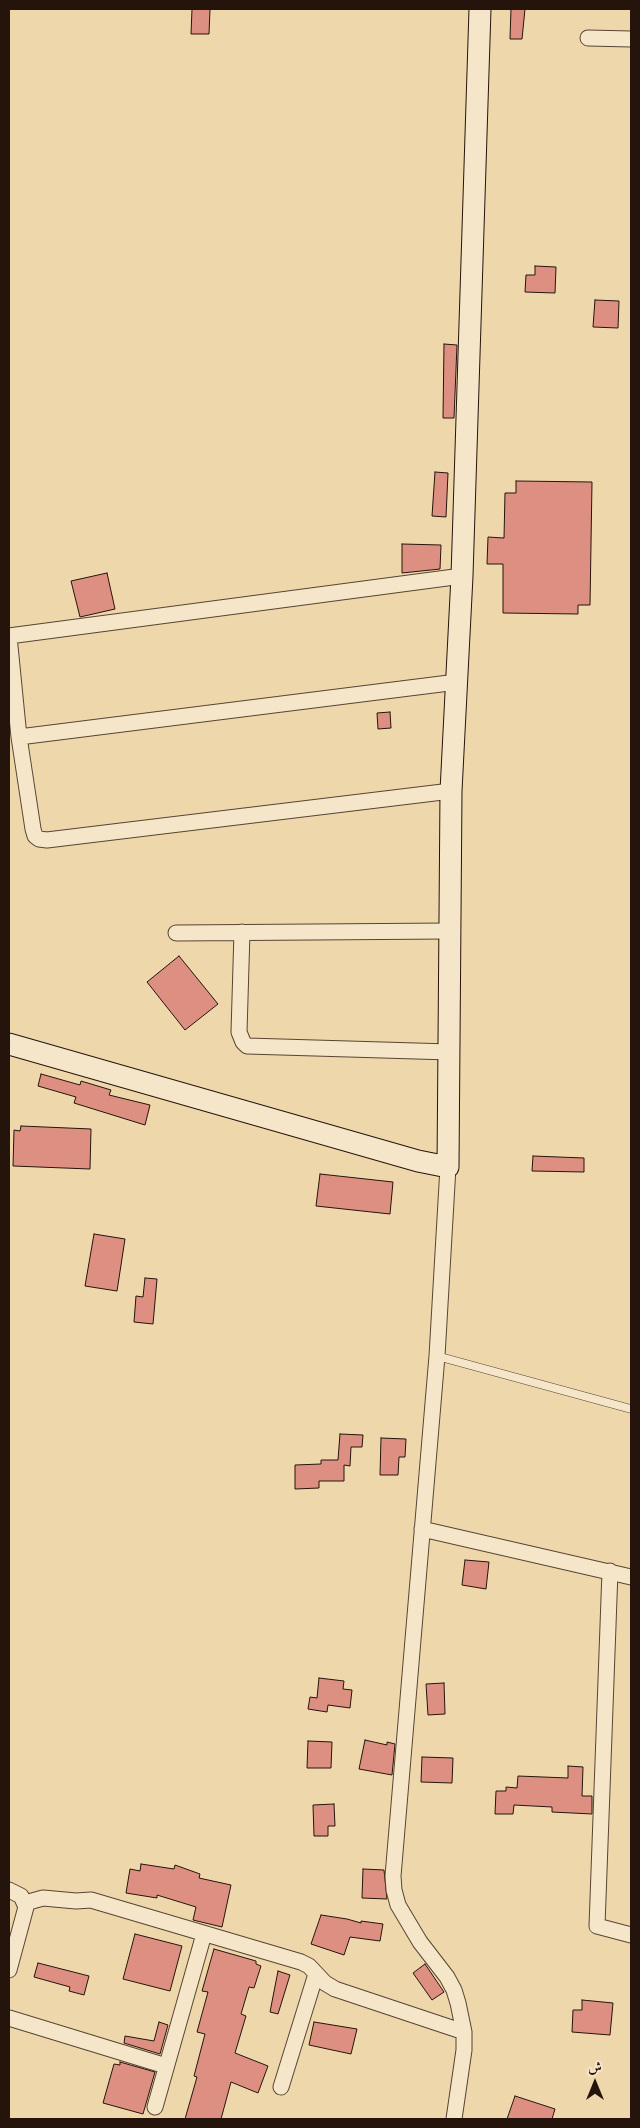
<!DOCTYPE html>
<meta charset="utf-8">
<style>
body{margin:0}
#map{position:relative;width:640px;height:2128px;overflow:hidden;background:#efd7ac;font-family:"Old Standard TT",Amiri,serif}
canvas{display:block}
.frame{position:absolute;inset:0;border:10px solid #24140b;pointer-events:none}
.north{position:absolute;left:570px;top:2058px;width:50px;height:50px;-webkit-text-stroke:4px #f5e5c9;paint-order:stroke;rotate:0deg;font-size:14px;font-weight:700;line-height:20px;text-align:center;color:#24140b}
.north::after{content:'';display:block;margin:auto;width:18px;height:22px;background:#24140b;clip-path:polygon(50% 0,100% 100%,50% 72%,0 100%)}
</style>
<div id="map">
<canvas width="640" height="2128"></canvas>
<div class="frame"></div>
<div class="north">ش</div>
</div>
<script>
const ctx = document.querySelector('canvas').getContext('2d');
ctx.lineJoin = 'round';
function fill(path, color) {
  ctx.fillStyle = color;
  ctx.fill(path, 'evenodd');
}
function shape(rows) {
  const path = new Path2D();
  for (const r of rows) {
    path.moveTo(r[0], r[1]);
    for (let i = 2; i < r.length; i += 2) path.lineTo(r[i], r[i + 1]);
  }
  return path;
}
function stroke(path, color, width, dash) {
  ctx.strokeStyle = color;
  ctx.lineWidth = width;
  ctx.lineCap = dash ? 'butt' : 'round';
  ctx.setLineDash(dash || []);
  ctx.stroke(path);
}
const building = shape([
 [192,9,210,9,209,34,191,34,192,9],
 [511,9,525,9,522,39,510,39,511,9],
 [535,266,556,267,555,293,525,292,526,275,535,275,535,266],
 [595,300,619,301,618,328,593,327,595,300],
 [444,344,457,345,454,418,443,418,444,344],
 [435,472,448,473,446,517,432,516,435,472],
 [516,481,592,482,590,605,578,605,578,614,503,613,503,564,487,564,488,537,504,538,505,493,516,493,516,481],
 [402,544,441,545,440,569,402,573,402,544],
 [107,573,115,609,80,617,71,581,107,573],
 [390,712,391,728,378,729,377,713,390,712],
 [179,956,218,1004,185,1030,147,982,179,956],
 [41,1074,80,1085,81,1081,111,1090,109,1095,150,1105,145,1125,74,1103,76,1097,38,1086,41,1074],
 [21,1126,91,1129,90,1169,13,1166,14,1130,20,1131,21,1126],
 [533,1156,584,1158,584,1172,532,1171,533,1156],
 [320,1174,393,1182,390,1214,316,1206,320,1174],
 [94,1234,125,1239,117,1291,85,1286,94,1234],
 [145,1278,157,1279,153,1324,134,1322,136,1296,143,1297,145,1278],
 [340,1434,363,1435,362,1447,351,1447,350,1466,344,1465,344,1481,319,1481,319,1488,295,1489,295,1465,321,1464,321,1460,338,1460,340,1434],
 [381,1438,406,1439,405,1457,399,1457,398,1475,380,1475,381,1438],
 [465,1560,489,1562,486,1589,462,1585,465,1560],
 [319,1678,344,1681,343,1689,352,1690,350,1708,328,1705,327,1712,308,1709,310,1697,317,1698,319,1678],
 [444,1683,445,1714,428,1715,426,1684,444,1683],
 [365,1740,387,1745,387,1742,395,1744,392,1775,359,1769,365,1740],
 [308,1741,332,1742,331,1768,307,1768,308,1741],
 [422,1757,453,1758,452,1783,421,1782,422,1757],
 [568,1766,583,1767,582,1796,592,1796,592,1814,552,1812,552,1807,514,1805,513,1814,495,1814,496,1791,506,1791,506,1787,517,1788,518,1776,568,1778,568,1766],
 [334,1804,335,1826,328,1826,328,1836,314,1836,313,1805,334,1804],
 [141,1864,174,1869,175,1865,200,1874,199,1878,231,1885,222,1927,193,1920,196,1907,157,1895,157,1898,126,1893,130,1869,140,1871,141,1864],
 [363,1869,384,1870,387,1899,362,1898,363,1869],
 [321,1915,347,1919,361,1923,361,1921,383,1924,380,1941,350,1937,344,1955,311,1944,321,1915],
 [135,1934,182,1946,170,1991,123,1979,135,1934],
 [214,1949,256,1961,256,1964,261,1966,254,1988,249,1987,241,2014,246,2016,235,2053,268,2066,258,2093,231,2082,221,2119,185,2119,197,2077,194,2076,205,2034,197,2032,208,1992,202,1991,214,1949],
 [38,1963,89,1976,84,1995,69,1991,70,1987,34,1977,38,1963],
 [425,1964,444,1992,432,2000,413,1973,425,1964],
 [278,1971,290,1975,278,2014,270,2012,278,1971],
 [582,2000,613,2003,610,2035,572,2032,573,2010,582,2010,582,2000],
 [159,2022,168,2025,160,2054,124,2043,125,2036,154,2041,159,2022],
 [314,2022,357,2029,351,2054,309,2045,314,2022],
 [120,2062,155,2072,143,2114,103,2103,114,2064,120,2065,120,2062],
 [515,2096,555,2109,552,2119,507,2119,515,2096]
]);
const lane = shape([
 [437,1356,631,1409]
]);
const street = shape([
 [588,38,631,39],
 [9,636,19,737,33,829,35,836,39,839,47,840,451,791],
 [9,636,462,576],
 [19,737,457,682],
 [242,932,239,1032,243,1042,247,1046,450,1052],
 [176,933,450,931],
 [448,1167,437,1356,393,1876,394,1890,398,1905,420,1942,447,1977,454,1990,458,2003,464,2032,464,2050,454,2119],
 [422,1529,631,1577],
 [610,1571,597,1926,631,1935],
 [9,1890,21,1896,26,1907,9,1970],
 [25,1903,43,1898,76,1901,91,1900,301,1962,309,1966,325,1983,335,1989,464,2032],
 [9,2018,166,2066],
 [281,2087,316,1974],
 [155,2107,204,1934]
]);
const secondary = shape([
 [9,1044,418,1161,448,1167,451,791,462,576,480,9]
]);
fill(building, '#dd9081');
stroke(building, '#24140b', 1);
stroke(lane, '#574533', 9);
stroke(street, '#574533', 17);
stroke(secondary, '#24140b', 23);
stroke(lane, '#f5e5c9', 8);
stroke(street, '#f5e5c9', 15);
stroke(secondary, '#f5e5c9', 21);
</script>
